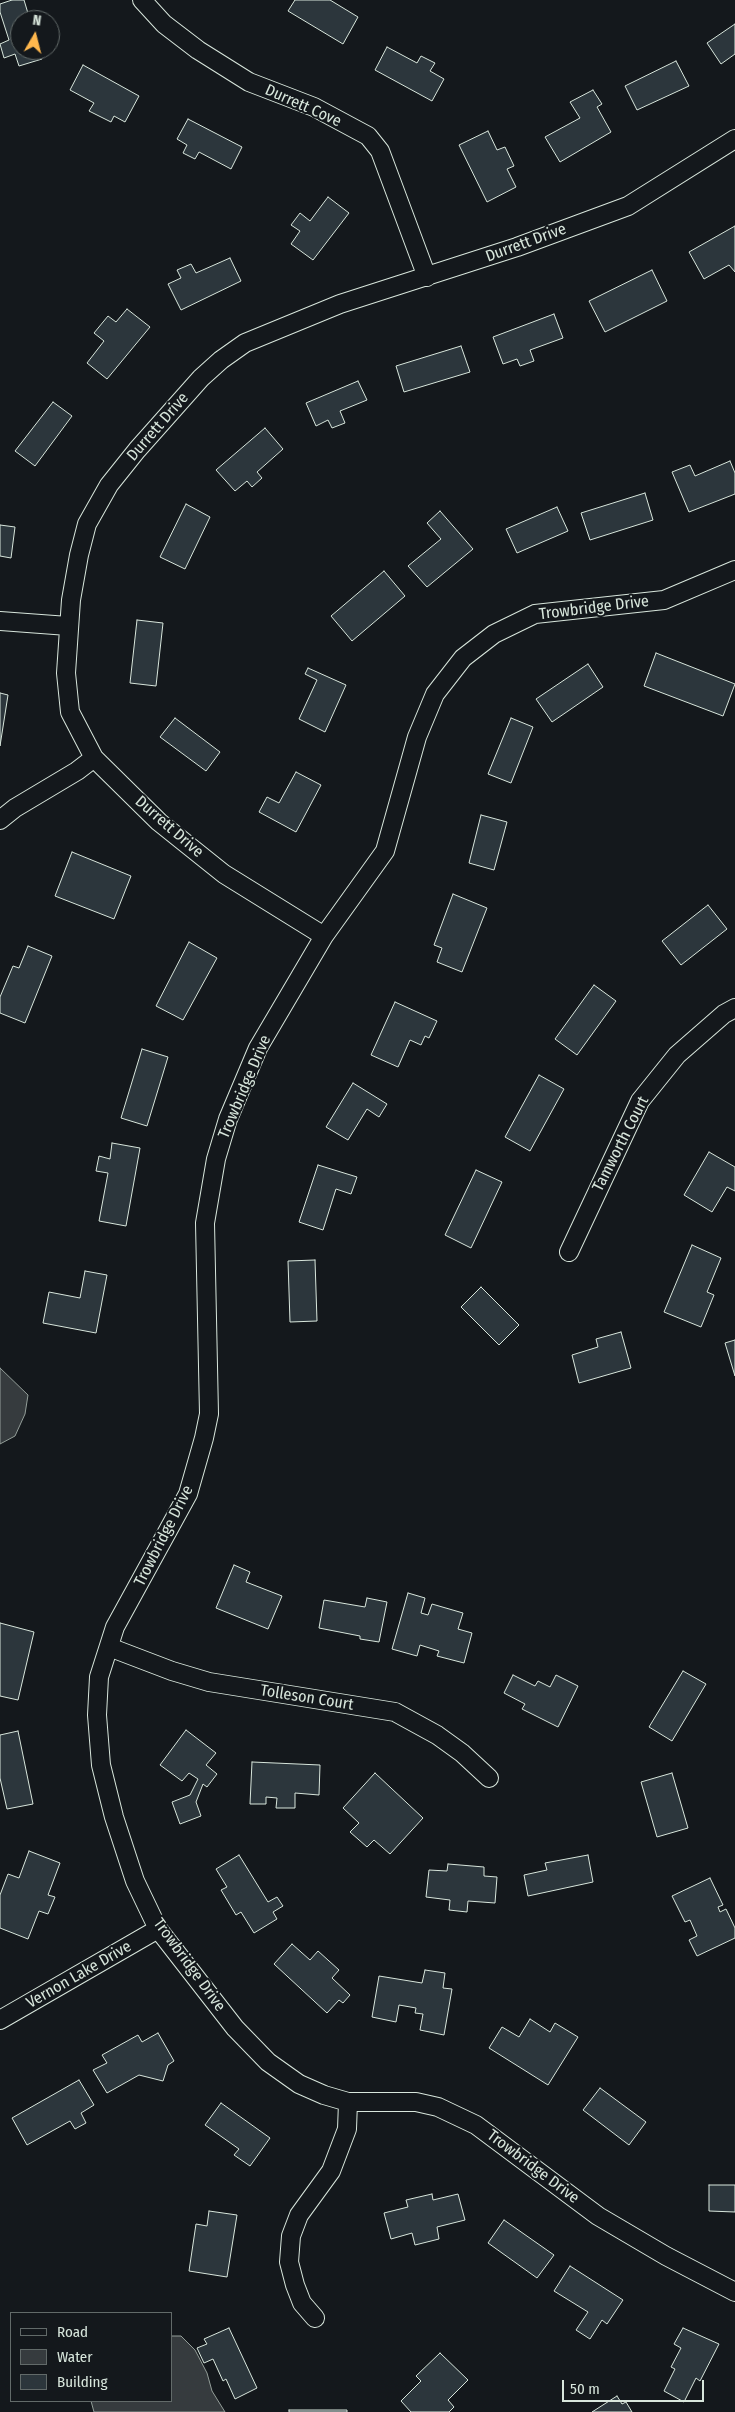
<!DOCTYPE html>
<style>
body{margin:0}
#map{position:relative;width:735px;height:2412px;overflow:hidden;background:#14181c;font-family:"Fira Sans Condensed",sans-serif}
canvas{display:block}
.legend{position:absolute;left:10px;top:2312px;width:162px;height:90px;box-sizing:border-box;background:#14181c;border:1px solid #626a69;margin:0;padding:6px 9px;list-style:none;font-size:15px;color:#d8e6dc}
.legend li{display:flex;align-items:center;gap:10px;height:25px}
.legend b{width:25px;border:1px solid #626a69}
.north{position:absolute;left:10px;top:10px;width:50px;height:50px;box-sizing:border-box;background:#14181c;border:1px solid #626a69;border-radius:50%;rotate:8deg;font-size:14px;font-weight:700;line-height:20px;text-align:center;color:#d8e6dc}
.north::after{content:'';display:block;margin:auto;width:18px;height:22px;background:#ffb74d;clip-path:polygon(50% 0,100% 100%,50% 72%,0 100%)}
.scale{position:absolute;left:562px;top:2380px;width:142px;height:22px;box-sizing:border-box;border:2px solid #d8e6dc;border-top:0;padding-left:6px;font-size:15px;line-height:18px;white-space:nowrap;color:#d8e6dc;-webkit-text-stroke:4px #14181c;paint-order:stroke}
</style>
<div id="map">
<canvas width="735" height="2412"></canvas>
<ul class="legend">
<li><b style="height:6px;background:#14181c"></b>Road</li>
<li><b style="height:14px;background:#363b3e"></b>Water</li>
<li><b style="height:14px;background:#2c363c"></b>Building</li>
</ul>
<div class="north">N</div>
<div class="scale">50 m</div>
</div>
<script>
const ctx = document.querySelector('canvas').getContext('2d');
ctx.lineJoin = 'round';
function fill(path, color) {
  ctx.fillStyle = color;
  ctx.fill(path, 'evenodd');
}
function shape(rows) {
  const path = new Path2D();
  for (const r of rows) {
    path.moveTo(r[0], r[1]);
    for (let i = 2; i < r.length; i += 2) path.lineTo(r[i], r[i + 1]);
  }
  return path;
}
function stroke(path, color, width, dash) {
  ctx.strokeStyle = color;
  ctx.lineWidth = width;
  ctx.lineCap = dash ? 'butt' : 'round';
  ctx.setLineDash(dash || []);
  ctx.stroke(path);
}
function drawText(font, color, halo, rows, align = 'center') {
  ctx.font = font + ' "Fira Sans Condensed",sans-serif';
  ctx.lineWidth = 4;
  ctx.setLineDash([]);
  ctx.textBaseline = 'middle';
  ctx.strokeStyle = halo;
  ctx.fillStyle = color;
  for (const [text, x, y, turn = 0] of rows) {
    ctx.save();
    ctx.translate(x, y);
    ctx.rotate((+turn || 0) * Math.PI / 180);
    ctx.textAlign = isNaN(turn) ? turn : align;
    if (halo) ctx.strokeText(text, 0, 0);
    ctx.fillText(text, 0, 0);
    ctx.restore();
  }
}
const water = shape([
 [0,1368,28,1395,25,1414,15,1436,0,1444,0,1368],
 [171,2336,181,2336,195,2350,207,2373,212,2391,225,2412,94,2412,91,2401,171,2401,171,2336]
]);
const building = shape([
 [12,0,24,0,30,20,20,20,20,50,39,50,42,59,19,66,15,54,4,58,0,44,9,40,0,12,0,4,12,0],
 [295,0,330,0,358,17,343,44,288,11,295,0],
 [735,24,735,54,721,64,707,43,735,24],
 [387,47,417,63,421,56,435,63,430,71,444,79,432,101,375,70,387,47],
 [676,61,689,86,637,110,625,86,676,61],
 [83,65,139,96,125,122,114,116,111,122,89,111,94,103,70,90,83,65],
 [593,90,602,104,597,107,611,132,560,162,545,137,580,118,570,102,593,90],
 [188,119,242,147,231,169,199,152,195,159,183,153,187,145,177,139,188,119],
 [488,131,497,150,505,147,514,166,507,169,516,187,487,202,459,145,488,131],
 [328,197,349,213,313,260,291,244,300,231,291,225,300,213,310,221,328,197],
 [735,226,735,272,729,265,704,279,689,252,735,226],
 [230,258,241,281,181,310,168,284,181,278,177,270,191,264,196,273,230,258],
 [652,270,667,301,605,332,589,301,652,270],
 [127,309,150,327,107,379,87,363,104,341,94,333,108,316,116,322,127,309],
 [554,314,563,338,530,350,534,361,520,366,517,359,503,364,493,337,554,314],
 [461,346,470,372,404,392,396,366,461,346],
 [358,381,367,400,340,411,345,423,332,428,328,420,316,426,306,403,358,381],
 [53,402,72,416,35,466,15,451,53,402],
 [265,428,283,449,257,472,262,478,252,487,247,481,235,491,216,470,265,428],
 [730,461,735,473,735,494,689,512,672,472,690,465,695,476,730,461],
 [645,493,653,520,590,540,581,513,645,493],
 [186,504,210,517,185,569,160,557,186,504],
 [557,507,568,531,517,553,506,529,557,507],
 [440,511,473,549,427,587,408,566,441,539,427,523,440,511],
 [0,525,15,527,11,558,0,556,0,525],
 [384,571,405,596,352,641,331,616,384,571],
 [137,620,163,623,156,686,130,683,137,620],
 [656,653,735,684,723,716,644,686,656,653],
 [588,664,603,687,552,722,536,699,588,664],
 [308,668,346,685,325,732,299,719,317,680,305,674,308,668],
 [0,693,8,695,0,746,0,693],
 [175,718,220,752,206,771,160,737,175,718],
 [511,718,533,727,511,783,488,774,511,718],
 [296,772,321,785,296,832,259,812,267,797,279,803,296,772],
 [481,815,507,822,494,870,469,863,481,815],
 [72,852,131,876,114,919,55,896,72,852],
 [453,894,487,908,462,972,437,962,442,948,434,945,453,894],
 [708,905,727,929,681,965,662,941,708,905],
 [189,942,217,958,183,1020,156,1006,189,942],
 [28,946,52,956,25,1023,0,1013,0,997,13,966,19,968,28,946],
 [594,985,616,1001,577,1055,555,1039,594,985],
 [395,1002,437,1021,429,1038,425,1036,421,1045,410,1040,398,1067,371,1055,395,1002],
 [142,1049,168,1057,147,1126,121,1118,142,1049],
 [539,1075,564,1089,530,1151,505,1137,539,1075],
 [353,1083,387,1104,379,1117,367,1109,348,1140,326,1127,353,1083],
 [112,1143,140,1148,126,1226,99,1221,108,1173,96,1171,99,1156,110,1159,112,1143],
 [709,1152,735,1167,735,1191,727,1187,712,1212,684,1195,709,1152],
 [318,1165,357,1177,351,1194,336,1189,323,1230,299,1222,318,1165],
 [476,1170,502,1182,471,1248,445,1235,476,1170],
 [692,1245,721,1258,707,1292,714,1295,701,1327,664,1312,692,1245],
 [315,1260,317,1321,290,1322,288,1261,315,1260],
 [85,1271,107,1275,96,1333,43,1323,49,1292,80,1298,85,1271],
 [481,1287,519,1325,499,1345,461,1307,481,1287],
 [621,1332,631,1368,579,1383,572,1355,598,1347,596,1339,621,1332],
 [735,1340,735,1376,725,1343,735,1340],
 [234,1565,250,1572,246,1582,282,1596,268,1629,216,1608,234,1565],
 [408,1593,425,1598,421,1613,428,1615,432,1604,463,1613,458,1629,472,1633,464,1663,437,1656,439,1651,420,1645,417,1656,392,1649,408,1593],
 [367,1598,387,1602,379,1642,360,1639,360,1636,319,1628,324,1600,365,1607,367,1598],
 [0,1623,34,1632,18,1700,0,1696,0,1623],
 [683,1671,706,1684,672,1741,649,1727,683,1671],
 [513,1675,535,1686,538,1681,550,1687,556,1675,578,1686,558,1727,522,1709,525,1704,504,1693,513,1675],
 [186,1730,216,1753,206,1765,217,1774,207,1787,203,1784,196,1802,201,1816,180,1824,172,1802,190,1795,198,1779,189,1773,182,1781,160,1765,186,1730],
 [18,1731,33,1804,7,1809,0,1778,0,1735,18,1731],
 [252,1762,320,1765,319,1795,295,1793,295,1808,276,1808,277,1798,266,1797,266,1804,250,1804,252,1762],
 [375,1773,423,1818,390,1854,374,1840,367,1847,350,1832,359,1823,343,1808,375,1773],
 [672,1773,688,1828,657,1837,641,1782,672,1773],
 [29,1851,60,1863,48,1895,55,1897,48,1914,39,1911,28,1939,0,1928,0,1895,8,1874,19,1878,29,1851],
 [239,1855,268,1902,277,1897,283,1906,273,1912,277,1919,254,1933,241,1912,236,1915,221,1890,227,1887,216,1869,239,1855],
 [588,1855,593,1882,528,1896,524,1875,547,1870,545,1863,588,1855],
 [448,1864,484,1867,484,1876,497,1877,495,1903,468,1901,467,1912,449,1910,450,1900,426,1897,429,1870,447,1871,448,1864],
 [710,1878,723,1905,718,1907,720,1912,726,1909,735,1928,735,1938,697,1956,689,1940,697,1936,690,1920,685,1922,672,1896,710,1878],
 [292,1944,310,1960,318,1951,339,1970,332,1978,350,1995,343,2003,339,2000,327,2013,274,1964,292,1944],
 [425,1970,445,1973,443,1988,452,1989,444,2035,420,2030,423,2014,415,2013,416,2008,399,2005,396,2022,372,2017,379,1976,422,1983,425,1970],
 [530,2019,550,2032,555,2023,578,2037,548,2085,489,2048,502,2027,519,2037,530,2019],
 [158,2033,174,2061,168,2065,163,2081,139,2075,107,2093,93,2070,107,2063,102,2055,138,2035,142,2042,158,2033],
 [79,2080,94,2105,81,2113,86,2123,75,2129,70,2121,27,2145,12,2118,79,2080],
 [600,2088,646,2122,629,2145,583,2110,600,2088],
 [221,2103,270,2138,250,2166,234,2155,239,2149,205,2125,221,2103],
 [709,2185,735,2185,735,2212,709,2211,709,2185],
 [432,2194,433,2200,458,2194,465,2220,437,2227,439,2239,415,2245,412,2233,391,2239,384,2213,408,2207,406,2200,432,2194],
 [209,2211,237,2215,227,2277,189,2271,196,2224,207,2226,209,2211],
 [504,2220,554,2255,537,2278,488,2243,504,2220],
 [570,2266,623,2300,607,2324,602,2320,590,2339,576,2330,588,2312,554,2291,570,2266],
 [229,2328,257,2388,235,2399,226,2379,223,2381,213,2359,204,2363,197,2348,207,2344,204,2339,229,2328],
 [683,2328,719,2344,700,2381,696,2378,684,2402,664,2391,675,2369,671,2367,681,2348,674,2344,683,2328],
 [440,2353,468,2380,448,2400,454,2407,449,2412,411,2412,401,2401,421,2381,416,2376,440,2353],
 [617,2396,622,2404,626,2402,632,2412,592,2412,617,2396],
 [289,2410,347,2410,347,2412,289,2412,289,2410]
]);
const minor = shape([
 [142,0,164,24,198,50,249,82,314,107,368,136,380,151,427,277],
 [735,570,664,600,535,614,494,634,463,658,435,694,417,737,385,851,324,936,258,1048,228,1119,216,1159,205,1223,209,1414,204,1438,188,1494,115,1627,99,1677,97,1715,101,1765,114,1817,135,1881,158,1929,235,2028,268,2062,299,2084,324,2095,348,2102,416,2102,438,2107,476,2125,598,2216,666,2256,735,2292],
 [0,621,68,626],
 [0,820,15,808,77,771,94,758],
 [324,936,224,874,159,822,94,758,70,712,66,673,71,600,79,555,87,524,109,485,137,450,201,378,221,360,245,343,340,304,517,247,628,206,735,139],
 [569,1252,640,1101,677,1055,724,1014,735,1008],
 [109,1647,172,1671,209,1682,395,1712,437,1735,462,1753,489,1778],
 [0,2020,158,1929],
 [315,2318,302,2303,295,2285,289,2262,291,2236,299,2215,331,2171,347,2129,348,2102]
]);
const streetNames = [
 ["Durrett Cove",303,106,24],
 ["Durrett Drive",526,243,-20],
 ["Durrett Drive",158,427,-49],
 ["Trowbridge Drive",594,608,-7],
 ["Durrett Drive",169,827,41],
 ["Trowbridge Drive",245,1087,-67],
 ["Tamworth Court",621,1144,-63],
 ["Trowbridge Drive",164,1536,-63],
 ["Tolleson Court",307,1698,9],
 ["Trowbridge Drive",189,1965,54],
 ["Vernon Lake Drive",79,1975,-30],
 ["Trowbridge Drive",533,2167,37]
];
fill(water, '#363b3e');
stroke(water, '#939e99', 1);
fill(building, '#2c363c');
stroke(building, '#d8e6dc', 1);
stroke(minor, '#d8e6dc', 20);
stroke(minor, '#14181c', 18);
drawText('16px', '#d8e6dc', '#14181c', streetNames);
</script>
